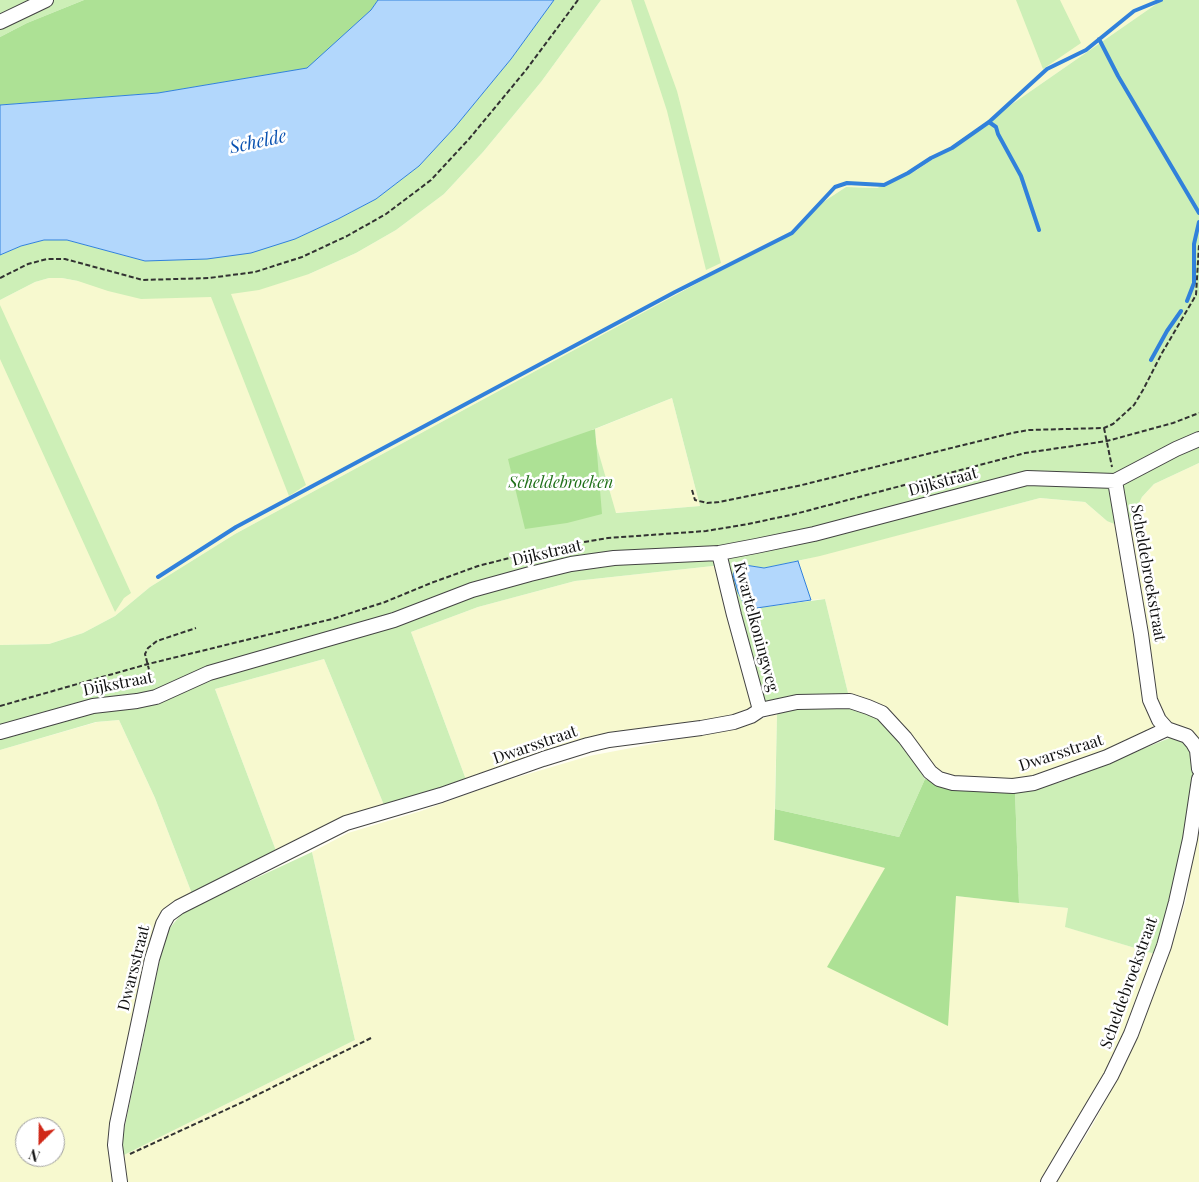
<!DOCTYPE html>
<style>
body{margin:0}
#map{position:relative;width:1199px;height:1182px;overflow:hidden;background:#fffef3;font-family:"Playfair Display",serif}
canvas{display:block}
.north{position:absolute;left:15px;top:1117px;width:50px;height:50px;box-sizing:border-box;background:#fff;border:1px solid #9f9f9f;border-radius:50%;rotate:203deg;font-size:14px;font-weight:700;line-height:20px;text-align:center;color:#101010}
.north::after{content:'';display:block;margin:auto;width:18px;height:22px;background:#d02818;clip-path:polygon(50% 0,100% 100%,50% 72%,0 100%)}
</style>
<div id="map">
<canvas width="1199" height="1182"></canvas>
<div class="north">N</div>
</div>
<script>
const ctx = document.querySelector('canvas').getContext('2d');
ctx.lineJoin = 'round';
function fill(path, color) {
  ctx.fillStyle = color;
  ctx.fill(path, 'evenodd');
}
function shape(rows) {
  const path = new Path2D();
  for (const r of rows) {
    path.moveTo(r[0], r[1]);
    for (let i = 2; i < r.length; i += 2) path.lineTo(r[i], r[i + 1]);
  }
  return path;
}
function stroke(path, color, width, dash) {
  ctx.strokeStyle = color;
  ctx.lineWidth = width;
  ctx.lineCap = dash ? 'butt' : 'round';
  ctx.setLineDash(dash || []);
  ctx.stroke(path);
}
function drawText(font, color, halo, rows, align = 'center') {
  ctx.font = font + ' "Playfair Display",serif';
  ctx.lineWidth = 5;
  ctx.setLineDash([]);
  ctx.textBaseline = 'middle';
  ctx.strokeStyle = halo;
  ctx.fillStyle = color;
  for (const [text, x, y, turn = 0] of rows) {
    ctx.save();
    ctx.translate(x, y);
    ctx.rotate((+turn || 0) * Math.PI / 180);
    ctx.textAlign = isNaN(turn) ? turn : align;
    if (halo) ctx.strokeText(text, 0, 0);
    ctx.fillText(text, 0, 0);
    ctx.restore();
  }
}
const farmland = shape([
 [601,0,1162,0,917,170,877,188,846,187,817,206,799,228,235,534,150,587,115,616,83,633,49,644,0,645,0,300,35,282,49,278,62,278,78,281,309,274,356,253,396,230,444,194,483,152,541,82],
 [672,398,700,506,602,514,595,429],
 [1199,463,1199,746,1165,721,1147,678,1167,729,1034,783,953,783,850,701,825,599,811,600,798,561,1040,498,1085,502,1107,521,1130,522,1142,497,1154,484],
 [722,565,760,710,609,740,468,785,411,632,478,607,575,581],
 [324,659,386,810,278,856,215,689],
 [777,714,774,840,886,868,828,967,956,896,1068,908,1066,927,1155,954,1126,1035,1099,1088,1053,1164,1041,1182,128,1182,122,1156,355,1040,312,852,348,833,421,811,501,782,589,756,726,730],
 [119,720,155,798,194,899,168,915,117,1124,115,1182,0,1182,0,750,97,722],
 [25,1127,55,1127,55,1157,25,1157],
 [1199,811,1199,1182,1057,1182,1092,1126,1126,1063,1147,1004,1178,926,1186,900]
]);
const green = shape([
 [0,0,84,0,27,23,0,37],
 [554,0,601,0,541,82,483,152,444,194,396,230,356,253,309,274,259,290,231,294,306,485,289,496,211,297,141,299,108,291,78,281,62,278,49,278,35,282,0,300,0,255,21,246,44,240,67,240,145,261,295,239,338,219,376,199,419,166,455,127,511,59],
 [631,0,644,0,677,91,721,263,706,270,667,111],
 [1016,0,1060,0,1081,43,1043,69],
 [1162,0,1199,0,1199,463,1154,484,1142,497,1130,522,1122,527,1107,521,1085,502,1040,498,820,556,764,568,745,565,750,609,825,599,850,701,760,710,722,565,575,581,478,607,411,632,468,785,386,810,324,659,215,689,278,856,194,899,155,798,119,720,96,722,0,750,0,645,49,644,83,633,115,616,150,587,235,534,799,228,817,206,846,187,877,188,917,170],
 [672,398,700,506,616,513,592,430],
 [0,305,131,593,124,598,115,612,0,359],
 [798,708,855,708,873,714,885,723,899,739,925,779,899,837,775,809,777,714],
 [1172,737,1179,737,1190,747,1194,771,1194,783,1176,894,1155,954,1065,927,1068,908,1019,903,1015,791,1026,791,1061,782],
 [312,852,355,1040,122,1156,122,1140,163,944,169,929,183,912]
]);
const forest = shape([
 [84,0,378,0,371,10,308,68,158,93,0,105,0,37,27,23],
 [595,429,602,514,567,523,525,529,508,459],
 [925,779,945,786,1015,791,1019,903,956,896,948,1026,827,967,885,868,774,840,775,809,899,837]
]);
const water = shape([
 [378,0,554,0,511,59,455,127,419,166,376,199,338,219,295,239,251,253,207,259,145,261,67,240,44,240,21,246,0,255,0,105,158,93,307,68,371,10,378,0],
 [798,561,811,600,750,609,745,606,738,592,733,575,735,568,745,565,764,568,798,561]
]);
const stream = shape([
 [1099,39,1118,76,1199,213],
 [989,122,996,127,998,134,1021,176,1039,230],
 [1187,301,1194,283,1194,244,1199,222],
 [1151,360,1167,331,1181,311],
 [158,577,236,527,675,292,792,233,835,187,847,183,884,185,908,173,931,158,952,148,989,122,1047,69,1086,50,1134,11,1161,0]
]);
const path = shape([
 [0,278,28,264,47,259,65,259,143,280,209,278,255,272,302,257,347,236,386,214,431,180,469,139,526,70,578,0],
 [1104,428,1112,467],
 [692,490,695,500,707,503,719,502,802,485,1012,433,1029,430,1104,428,1113,424,1134,405,1143,390,1162,353,1196,295,1199,245],
 [153,685,145,654,148,648,157,641,196,628],
 [0,706,148,664,332,619,385,602,431,583,478,566,549,548,608,538,706,531,748,524,795,514,1025,453,1107,441,1173,423,1199,413],
 [130,1154,245,1101,371,1038]
]);
const minor = shape([
 [0,22,46,0],
 [1115,481,1141,634,1150,700,1159,720,1167,729,1187,736,1193,743,1197,750,1199,769],
 [719,553,734,615,760,710],
 [0,732,93,706,137,701,156,697,209,673,394,620,472,590,530,574,571,564,614,558,719,553,756,546,814,534,1027,478,1115,481,1176,449,1199,439],
 [120,1182,115,1145,117,1124,152,959,163,924,168,915,179,907,346,823,441,795,543,759,588,745,609,740,701,728,734,722,751,716,760,710,797,702,850,701,868,707,882,713,905,738,930,772,939,779,953,783,974,784,1013,786,1034,783,1107,757,1167,729],
 [1048,1182,1111,1076,1131,1034,1164,946,1176,902,1190,839,1199,779]
]);
const streetNames = [
 ["Dijkstraat",943,482,-15],
 ["Dijkstraat",547,553,-13],
 ["Scheldebroekstraat",1148,573,80],
 ["Kwartelkoningweg",756,627,75],
 ["Dijkstraat",118,684,-11],
 ["Dwarsstraat",535,745,-19],
 ["Dwarsstraat",1061,753,-18],
 ["Dwarsstraat",134,968,-76],
 ["Scheldebroekstraat",1129,983,-70]
];
const parkNames = [
 ["Scheldebroeken",561,483]
];
const waterNames = [
 ["Schelde",258,142,-12]
];
fill(farmland, '#f7f9cf');
fill(green, '#cdefb7');
fill(forest, '#ade195');
fill(water, '#b2d7fc');
stroke(water, '#3181db', 1);
stroke(stream, '#3181db', 4);
stroke(minor, '#434343', 16);
stroke(path, '#323232', 2, [5, 2.5]);
stroke(minor, '#fff', 14);
drawText('16px', '#101010', '#fff', streetNames);
drawText('italic 16px', '#1f7018', '#fff', parkNames);
drawText('italic 18px', '#0a52b1', '#fff', waterNames);
</script>
